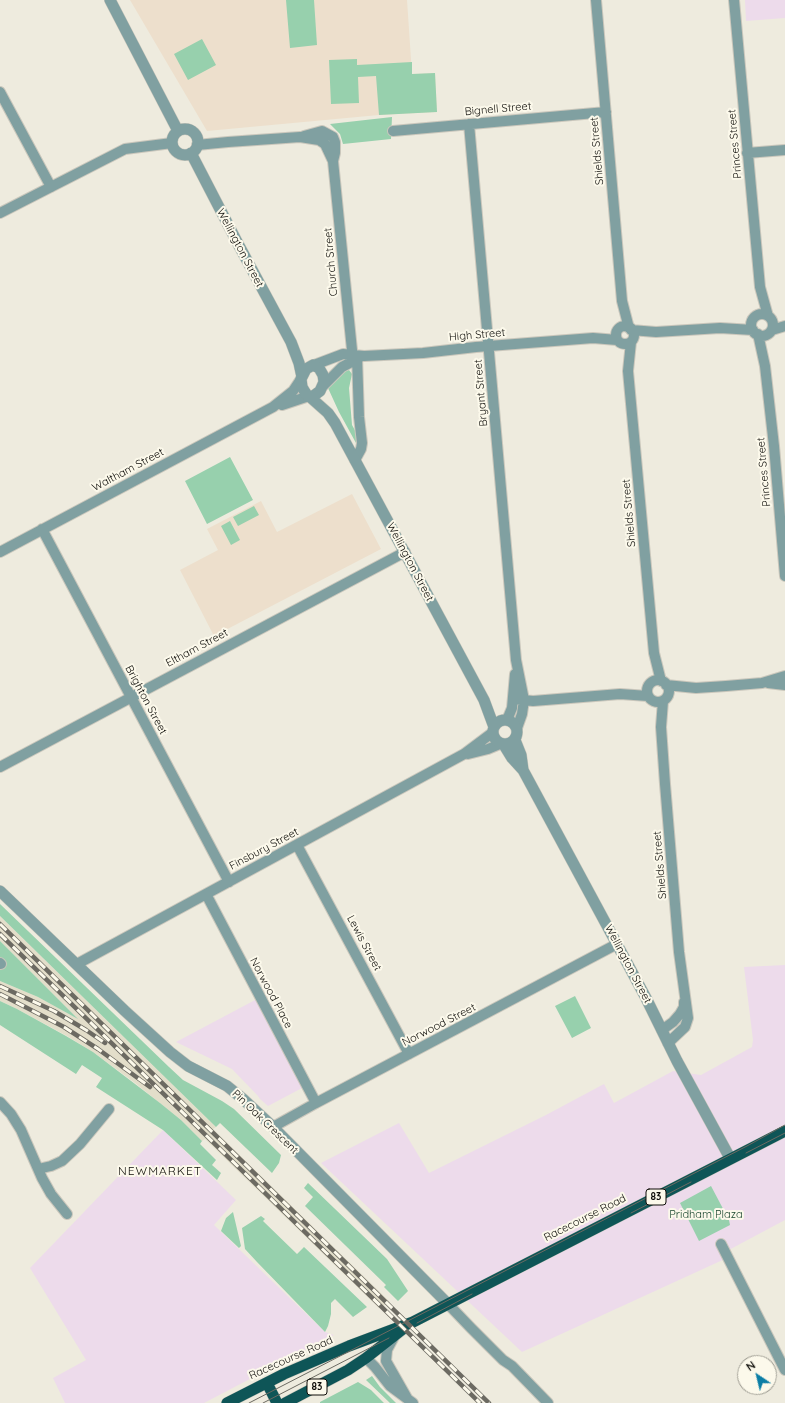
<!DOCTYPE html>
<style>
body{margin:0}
#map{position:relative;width:785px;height:1403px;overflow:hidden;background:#eeebde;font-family:Quicksand,sans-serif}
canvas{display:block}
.north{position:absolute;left:737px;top:1355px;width:40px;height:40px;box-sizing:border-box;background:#fcf9eb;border:1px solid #9d9b91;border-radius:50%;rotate:325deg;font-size:11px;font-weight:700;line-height:16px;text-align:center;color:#0e0d09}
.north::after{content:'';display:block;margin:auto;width:14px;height:18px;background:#0c7ea6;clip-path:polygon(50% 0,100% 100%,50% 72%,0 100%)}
</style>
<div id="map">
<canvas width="785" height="1403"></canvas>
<div class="north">N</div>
</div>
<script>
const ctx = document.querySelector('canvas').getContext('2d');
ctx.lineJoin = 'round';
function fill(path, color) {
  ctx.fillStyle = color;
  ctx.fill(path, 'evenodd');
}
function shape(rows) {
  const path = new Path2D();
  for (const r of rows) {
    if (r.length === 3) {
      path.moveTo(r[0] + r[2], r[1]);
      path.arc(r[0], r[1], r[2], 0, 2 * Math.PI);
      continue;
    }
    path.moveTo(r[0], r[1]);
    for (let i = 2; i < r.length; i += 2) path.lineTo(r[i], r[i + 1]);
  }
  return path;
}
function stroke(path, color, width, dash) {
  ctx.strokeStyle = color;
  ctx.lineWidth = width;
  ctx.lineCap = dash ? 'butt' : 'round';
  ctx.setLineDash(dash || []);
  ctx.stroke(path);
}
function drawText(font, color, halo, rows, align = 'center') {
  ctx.font = font + ' Quicksand,sans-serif';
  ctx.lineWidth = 4;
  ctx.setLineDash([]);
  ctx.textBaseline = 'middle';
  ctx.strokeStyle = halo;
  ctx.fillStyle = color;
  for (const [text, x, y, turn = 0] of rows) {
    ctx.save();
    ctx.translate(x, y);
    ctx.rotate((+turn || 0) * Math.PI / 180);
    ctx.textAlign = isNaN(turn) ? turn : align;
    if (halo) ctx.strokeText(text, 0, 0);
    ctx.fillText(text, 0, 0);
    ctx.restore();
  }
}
const commercial = shape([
 [745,0,785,0,785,18,746,21],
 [785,965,785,1220,725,1252,727,1258,522,1352,321,1163,399,1123,429,1173,546,1115,604,1084,614,1103,673,1071,701,1075,752,1047,753,1040,744,967],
 [257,999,303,1086,302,1088,270,1105,268,1106,260,1099,258,1096,232,1069,176,1042],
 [163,1130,236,1200,214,1225,325,1332,334,1335,204,1403,65,1403,53,1378,86,1360,30,1268]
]);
const built = shape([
 [0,916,216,1127,213,1129,390,1302,379,1308,205,1139,202,1141,181,1120,135,1083,93,1052,67,1036,17,1009,0,1001,0,981,38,997,77,1018,0,941]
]);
const education = shape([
 [130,0,407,0,412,74,435,73,437,112,379,115,207,131],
 [352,494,381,549,214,636,180,570,218,550,207,529,261,501,277,532]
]);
const green = shape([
 [286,0,314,0,317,45,290,48],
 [202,39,216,65,188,80,174,54],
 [357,59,357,65,412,62,412,74,435,73,437,112,379,115,376,76,358,77,359,103,331,104,329,60],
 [392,117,391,139,343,144,340,134,330,124],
 [349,370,352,374,349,388,352,425,357,434,356,443,339,412,328,388,330,384,343,372],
 [230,457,253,500,207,524,185,481],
 [254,506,259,515,238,526,233,517],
 [230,521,240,540,231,545,221,526],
 [0,904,169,1067,183,1080,222,1101,234,1109,281,1155,279,1163,272,1173,220,1123,216,1127,0,916],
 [0,941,78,1019,38,997,0,981],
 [575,996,591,1028,572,1038,555,1006],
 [0,1001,17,1009,66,1036,93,1052,160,1103,181,1120,202,1141,200,1144,216,1160,212,1165,221,1173,217,1180,163,1130,96,1087,102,1078,82,1065,76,1074,0,1025],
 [308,1183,387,1259,408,1291,398,1301,384,1287,386,1285,305,1206,313,1197,304,1188],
 [711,1186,729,1220,730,1225,699,1241,680,1203],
 [233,1212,241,1246,239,1248,221,1231,226,1218],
 [261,1216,265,1219,263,1221,297,1254,304,1247,367,1307,353,1317,335,1299,331,1303,331,1314,328,1326,325,1332,257,1262,245,1249,242,1228],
 [372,1376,380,1387,396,1403,390,1403,366,1380],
 [358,1382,371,1390,384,1403,320,1403,320,1402]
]);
const minor = shape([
 [596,0,622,301,629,328],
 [734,0,760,287,768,316],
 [0,92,51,187],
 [469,124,516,660,524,700,522,714,517,728],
 [393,131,606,112],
 [304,136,322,131,333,137,335,142,335,153,333,161],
 [197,145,228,142,300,137,319,140,325,144,333,161,353,360],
 [747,153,785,150],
 [0,213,125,149,172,143],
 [762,325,11],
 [625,335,9],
 [631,330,656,332,720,328,753,330],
 [772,330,785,326],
 [758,334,765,366,774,446,785,576],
 [631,342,628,371,654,653,661,681],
 [314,365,343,354,364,356,423,353,476,347,593,338,617,340],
 [324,385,342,367,359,358],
 [282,405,309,396],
 [355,460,361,449,362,443,359,417,357,356],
 [42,529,229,882],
 [0,552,273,407,293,391,301,379],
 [658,691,11],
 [768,683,785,685],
 [666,685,696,688,726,686,762,683,785,676],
 [514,699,533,701,620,694,648,696],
 [663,701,661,727,665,784,679,952,688,1018,685,1027,668,1043],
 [507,720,512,708,515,674],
 [468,754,488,749,500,744],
 [0,767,405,552],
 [297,845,409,1054],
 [206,894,316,1103],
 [0,963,1,964],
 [77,964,464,754,492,733],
 [662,1030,673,1022,680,1014,684,1007,684,1002],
 [0,1102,11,1114,21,1130,42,1178,51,1194,67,1214],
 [273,1127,316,1103,617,944],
 [38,1169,51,1166,62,1161,80,1144,109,1109],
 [721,1244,785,1370],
 [448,1304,471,1328,503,1360,512,1366,548,1403],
 [394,1337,387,1350,386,1361,407,1398],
 [366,1358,375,1367,390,1386,413,1403]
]);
const tertiary = shape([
 [110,0,178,131],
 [185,142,13],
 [191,153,236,240,291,342,299,363,302,377],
 [313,365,319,368,323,375,324,382,320,391,312,397,307,395,305,392,302,387,301,379,306,369,313,365],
 [310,397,328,413,335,423,484,700,494,727],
 [505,732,12],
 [515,740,521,755,523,770],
 [504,745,512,758,523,770,646,998,677,1061,730,1158],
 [0,891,125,1011,170,1052,188,1066,227,1086,243,1099,273,1127,448,1304]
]);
const trunk = shape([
 [267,1383,277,1403],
 [227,1403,284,1374,349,1346,413,1322,785,1131],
 [285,1403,348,1370,366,1358,403,1329]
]);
const tram = shape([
 [746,1153,785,1133],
 [631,1213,691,1182],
 [417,1323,472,1294],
 [249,1403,747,1146,785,1125],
 [263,1403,389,1338]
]);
const rail = shape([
 [0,924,489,1403],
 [0,934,480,1403],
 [0,986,54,1011,86,1030,105,1043],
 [0,994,64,1027,98,1049,150,1087]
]);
const shields = [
 [656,1197,20],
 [317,1387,20]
];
const shieldNames = [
 ["83",656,1197],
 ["83",317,1387]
];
const streetNames = [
 ["Bignell Street",498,109,-5],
 ["Princes Street",735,144,-95],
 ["Shields Street",597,151,-95],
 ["Wellington Street",240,248,62],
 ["Church Street",331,262,-95],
 ["High Street",477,335,-5],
 ["Bryant Street",481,393,-95],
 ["Waltham Street",128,470,-28],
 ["Princes Street",764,472,-95],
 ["Shields Street",629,513,-95],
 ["Wellington Street",410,562,62],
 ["Eltham Street",197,648,-28],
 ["Brighton Street",146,700,62],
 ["Finsbury Street",264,849,-28],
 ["Shields Street",660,865,-95],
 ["Lewis Street",364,943,62],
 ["Wellington Street",628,964,62],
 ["Norwood Place",271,993,62],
 ["Norwood Street",439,1025,-27],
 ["Pin Oak Crescent",265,1122,44],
 ["Racecourse Road",585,1218,-27],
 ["Racecourse Road",291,1358,-24]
];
const parkNames = [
 ["Pridham Plaza",706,1215]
];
const neighbourhoodNames = [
 ["NEWMARKET",160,1171]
];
fill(commercial, '#eddbeb');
fill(built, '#e3deca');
fill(education, '#eddfcc');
fill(green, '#97d0ad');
stroke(minor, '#cac7bc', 12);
stroke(tertiary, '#cac7bc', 12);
stroke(trunk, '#cac7bc', 12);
stroke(minor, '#80a0a1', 10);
stroke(tertiary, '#80a0a1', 11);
stroke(trunk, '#0e5557', 11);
stroke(tram, '#6c6a62', 1);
stroke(rail, '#6c6a62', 4.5);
stroke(rail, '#fcf9eb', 3, [9]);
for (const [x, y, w] of shields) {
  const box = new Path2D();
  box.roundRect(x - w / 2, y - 8, w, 16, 3);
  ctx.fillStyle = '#fcf9eb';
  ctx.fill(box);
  stroke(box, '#0e0d09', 1);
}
drawText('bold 10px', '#0e0d09', null, shieldNames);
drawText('11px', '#0e0d09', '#fcf9eb', streetNames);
drawText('11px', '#18452d', '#fcf9eb', parkNames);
ctx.letterSpacing = '1px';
drawText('12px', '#0e0d09', '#fcf9eb', neighbourhoodNames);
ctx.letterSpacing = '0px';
</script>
